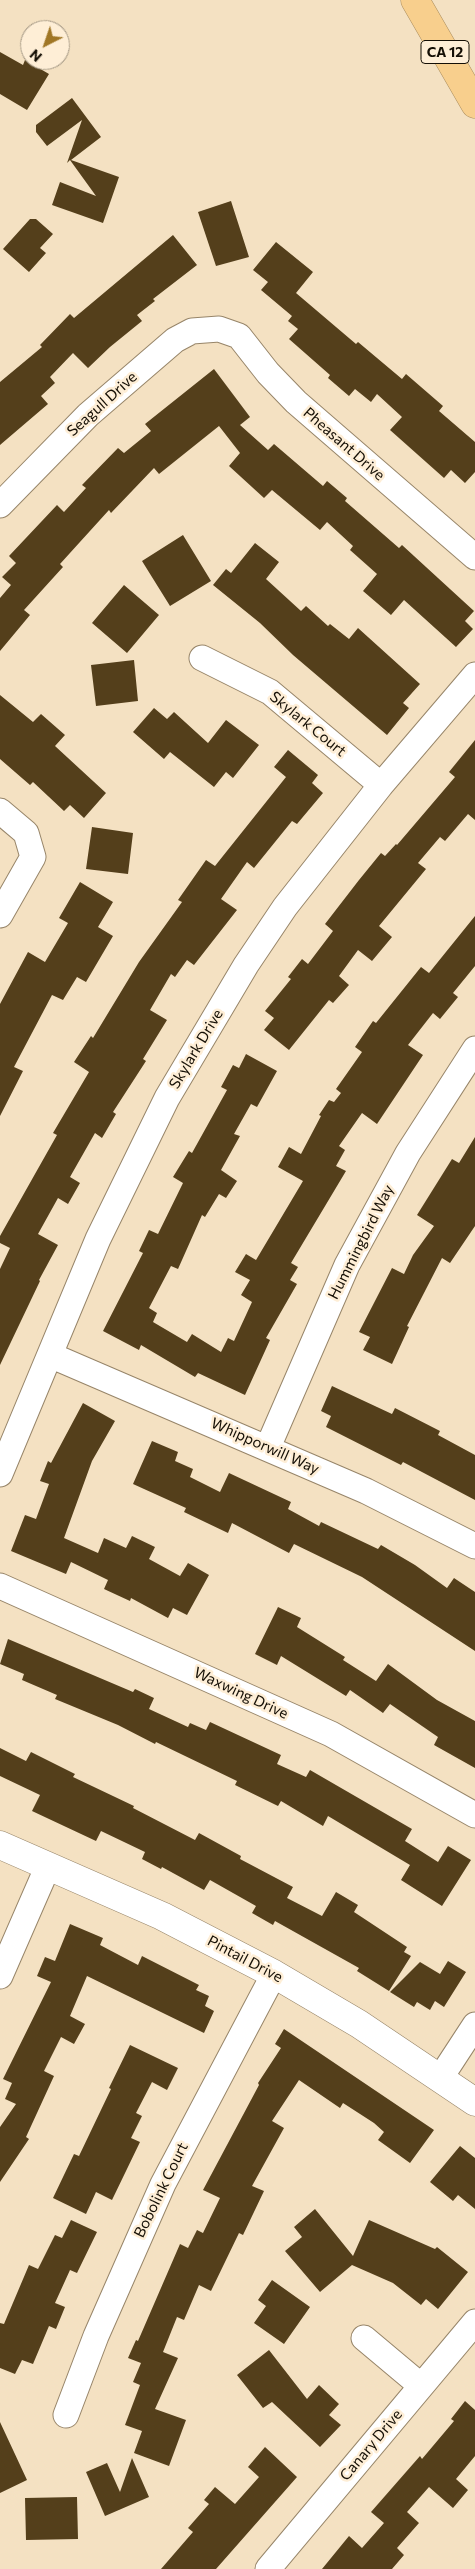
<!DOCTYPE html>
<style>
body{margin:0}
#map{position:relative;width:475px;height:2569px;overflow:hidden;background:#f4e1c2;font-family:Commissioner,sans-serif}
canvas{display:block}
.north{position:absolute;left:20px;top:20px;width:50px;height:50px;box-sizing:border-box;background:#feeed6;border:1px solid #a19582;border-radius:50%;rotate:221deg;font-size:14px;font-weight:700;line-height:20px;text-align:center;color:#150f05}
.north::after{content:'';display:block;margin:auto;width:18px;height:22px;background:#a07625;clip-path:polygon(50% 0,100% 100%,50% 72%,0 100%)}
</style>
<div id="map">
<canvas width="475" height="2569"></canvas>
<div class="north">N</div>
</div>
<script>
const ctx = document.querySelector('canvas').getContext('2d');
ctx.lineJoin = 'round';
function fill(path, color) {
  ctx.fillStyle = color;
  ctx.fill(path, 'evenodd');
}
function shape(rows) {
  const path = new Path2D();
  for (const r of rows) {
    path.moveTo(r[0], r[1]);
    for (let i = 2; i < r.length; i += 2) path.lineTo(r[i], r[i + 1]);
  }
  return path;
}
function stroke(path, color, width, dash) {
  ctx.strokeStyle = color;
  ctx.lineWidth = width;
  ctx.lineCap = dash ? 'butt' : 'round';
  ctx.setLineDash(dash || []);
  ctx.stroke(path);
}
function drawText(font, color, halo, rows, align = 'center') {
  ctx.font = font + ' Commissioner,sans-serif';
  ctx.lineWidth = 5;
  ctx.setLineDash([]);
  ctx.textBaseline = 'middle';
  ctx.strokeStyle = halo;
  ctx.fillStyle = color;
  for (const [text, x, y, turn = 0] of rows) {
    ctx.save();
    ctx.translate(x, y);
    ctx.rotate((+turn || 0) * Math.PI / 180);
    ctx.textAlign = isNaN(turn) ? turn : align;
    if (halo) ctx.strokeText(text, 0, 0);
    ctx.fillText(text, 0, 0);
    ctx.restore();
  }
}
const building = shape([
 [0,52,23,65,25,60,49,74,27,110,0,94],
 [72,98,101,137,71,160,119,177,103,223,52,205,60,182,96,196,70,160,67,163,82,120,47,146,36,132,36,125],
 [231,201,249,257,216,266,198,212],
 [30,219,36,219,53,234,40,248,46,253,29,272,3,249],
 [173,235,197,265,153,299,155,301,137,315,142,321,110,347,88,368,73,353,50,377,55,383,41,396,48,404,0,445,0,382,42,347,40,345,70,314,74,318],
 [276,242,313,272,296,293,356,344,358,342,402,379,406,374,443,406,439,411,475,442,475,472,465,483,451,470,444,478,390,430,402,417,377,394,371,402,355,389,349,396,328,378,330,375,289,339,298,329,288,321,292,316,261,290,268,282,253,270],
 [214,369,250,417,240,425,268,450,274,444,323,486,327,481,347,498,345,501,399,548,402,545,474,611,465,621,473,629,456,647,404,600,391,615,363,591,377,574,350,550,353,546,327,522,320,530,272,490,264,498,229,466,240,453,219,426,159,474,154,468,111,513,109,510,60,564,63,567,24,610,30,615,0,651,0,598,11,585,2,577,16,563,9,556,57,505,64,512,86,488,82,485,118,448,124,453,151,431,145,424],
 [183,535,211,581,170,606,142,561],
 [255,543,279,562,266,579,301,611,306,606,328,626,330,624,349,639,358,628,420,684,403,703,409,708,387,735,293,655,260,623,213,585,226,569,231,573],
 [124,585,159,615,127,653,92,623],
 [134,660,138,701,96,706,91,665],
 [0,695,33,722,41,714,65,735,55,746,106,793,84,818,70,805,64,811,33,782,30,785,0,759],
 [154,708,167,719,174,712,208,743,226,720,259,745,233,778,226,772,214,787,170,752,164,759,133,732],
 [475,740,475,820,468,814,445,841,440,837,418,863,426,869,379,926,392,937,372,961,358,950,339,976,349,985,333,1003,329,1000,289,1050,264,1030,274,1018,265,1011,291,979,288,977,302,959,308,964,333,931,325,924,359,880,381,853,385,856,396,844,397,845,455,777,449,772],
 [288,750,318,775,312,783,323,793,297,824,292,821,254,868,247,862,221,899,237,910,194,965,187,960,175,977,171,974,150,1010,167,1020,143,1059,146,1061,113,1112,116,1114,102,1138,95,1133,70,1177,80,1183,68,1204,58,1198,38,1234,58,1245,39,1280,40,1281,0,1365,0,1269,10,1248,0,1243,0,1236,57,1135,53,1133,89,1072,74,1062,91,1036,93,1038,139,962,182,902,178,900,206,860,215,866,286,777,274,767],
 [92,827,133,833,128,874,86,869],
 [80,882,113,902,98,927,113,936,86,982,77,977,63,1000,52,995,14,1067,23,1071,0,1116,0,1004,28,952,45,962,68,923,59,918],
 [475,916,475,966,453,993,458,997,440,1019,433,1013,408,1045,423,1055,377,1124,362,1113,339,1146,345,1150,336,1166,346,1171,291,1263,298,1267,290,1280,297,1284,266,1338,270,1340,245,1395,198,1373,195,1377,141,1345,139,1350,103,1331,143,1253,139,1251,149,1230,158,1234,183,1183,173,1177,189,1151,192,1153,227,1090,221,1087,233,1065,239,1068,246,1054,277,1071,257,1107,251,1104,234,1134,240,1136,221,1170,237,1181,226,1198,219,1194,205,1217,202,1215,178,1269,171,1266,149,1308,157,1313,153,1322,187,1342,192,1334,221,1352,228,1338,234,1341,252,1302,241,1295,250,1280,235,1272,246,1254,256,1260,303,1181,278,1167,289,1147,301,1154,321,1116,319,1115,329,1100,334,1102,341,1093,336,1089,362,1052,355,1047,373,1021,376,1023,421,967,429,973],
 [475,1137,475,1226,450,1263,442,1258,407,1326,409,1327,392,1364,363,1350,370,1337,359,1332,392,1268,404,1274,413,1255,434,1226,417,1215,452,1159,459,1163],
 [332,1386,392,1414,395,1408,440,1431,438,1435,475,1455,475,1500,403,1462,401,1465,326,1427,331,1416,321,1411],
 [83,1403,115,1421,92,1461,64,1538,98,1553,104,1538,126,1548,132,1536,155,1547,149,1559,180,1576,188,1563,209,1575,187,1615,173,1608,168,1618,131,1598,130,1601,104,1589,108,1580,71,1562,66,1574,11,1551,25,1515,36,1519,49,1484,40,1481,48,1461,51,1463],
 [152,1441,178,1452,175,1461,193,1469,190,1477,220,1492,229,1473,291,1502,288,1509,319,1526,321,1522,378,1549,381,1545,415,1565,447,1588,454,1578,475,1592,475,1651,362,1577,294,1544,289,1553,232,1523,228,1533,184,1512,186,1508,133,1484],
 [278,1607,301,1618,297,1627,345,1657,343,1660,376,1681,388,1664,437,1700,475,1721,475,1768,434,1745,438,1737,390,1704,383,1713,350,1690,346,1696,281,1656,277,1665,255,1654],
 [8,1639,133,1692,135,1689,154,1698,149,1709,188,1727,190,1723,206,1730,210,1722,281,1755,277,1764,306,1777,310,1770,412,1829,405,1841,438,1862,448,1846,471,1860,442,1906,401,1880,410,1865,328,1816,323,1826,281,1801,278,1806,235,1785,237,1781,156,1742,155,1744,118,1725,55,1699,57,1695,22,1680,24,1674,0,1664],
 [0,1748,26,1761,31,1752,75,1774,73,1777,134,1806,133,1808,195,1840,199,1833,241,1856,240,1859,293,1887,287,1898,322,1916,336,1892,358,1905,354,1912,407,1947,404,1952,411,1956,389,1991,357,1971,359,1968,275,1921,273,1925,252,1913,256,1906,210,1880,204,1890,162,1867,161,1869,142,1859,145,1852,101,1831,96,1841,32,1811,40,1795,0,1776],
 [70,1924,103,1938,100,1945,138,1965,142,1956,199,1985,196,1990,209,1996,205,2006,214,2011,204,2033,87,1976,70,2016,85,2024,74,2044,61,2037,44,2071,54,2076,26,2137,29,2139,0,2182,0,2127,16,2104,5,2099,12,2083,3,2079,51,1982,37,1976,45,1957,55,1961],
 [448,1961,466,1972,444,2007,435,2001,430,2010,417,2002,414,2007,390,1992,420,1962,440,1974],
 [284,2029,434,2130,410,2163,378,2140,384,2132,374,2123,343,2103,340,2108,299,2080,272,2121,284,2128,252,2186,264,2191,243,2235,239,2233,211,2291,199,2285,184,2320,177,2317,163,2352,178,2358,155,2409,186,2420,169,2466,134,2453,142,2431,125,2425,140,2385,133,2382,141,2363,128,2358,136,2340,138,2341,180,2244,188,2248,197,2230,203,2233,220,2198,203,2190,259,2085,258,2083,281,2048,275,2044],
 [130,2045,178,2068,167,2090,152,2082,136,2113,142,2116,131,2138,140,2142,112,2200,96,2192,86,2214,53,2198,74,2154,79,2156,111,2089,109,2088],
 [460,2146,475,2158,475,2209,458,2195,453,2201,430,2182],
 [315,2209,353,2256,369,2220,435,2249,437,2247,468,2272,438,2309,426,2299,421,2305,393,2283,352,2265,320,2292,285,2251,302,2237,294,2227],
 [71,2220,97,2232,77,2273,70,2270,55,2303,65,2307,56,2329,49,2326,33,2364,22,2360,15,2374,0,2368,0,2323,4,2324,29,2265,38,2269,55,2235,62,2238],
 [272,2280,310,2307,284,2344,254,2323,266,2306,258,2300],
 [269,2350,307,2399,319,2385,339,2404,329,2415,341,2425,320,2447,272,2402,263,2408,237,2375],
 [465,2401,475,2410,475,2456,456,2479,468,2490,453,2508,429,2487,407,2512,419,2523,397,2548,404,2555,392,2569,322,2569,349,2536,362,2548,384,2523,371,2512,420,2456,422,2459,454,2421,451,2419],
 [0,2422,27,2480,0,2493],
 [265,2447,297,2477,216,2569,161,2569,193,2532,188,2528,209,2504,204,2500,215,2487,235,2504,259,2477,248,2467],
 [132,2458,149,2497,105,2516,86,2472,107,2463,120,2492],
 [77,2497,78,2539,26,2540,25,2498]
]);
const street = shape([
 [0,505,88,415,175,340,192,331,219,329,239,336,268,373,296,402,475,557],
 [202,658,270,692,381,785],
 [0,811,26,833,33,857,0,915],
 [50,1355,366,1491,475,1546],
 [268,1447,347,1265,408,1153,475,1049],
 [0,1474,98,1239,167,1098,246,965,285,907,381,785,475,675],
 [0,1586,331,1734,475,1815],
 [0,1976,48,1866],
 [441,2077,475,2025],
 [364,2338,420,2385],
 [66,2415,96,2336,163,2184,274,1974],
 [268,2569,475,2322]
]);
const secondary = shape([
 [0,1845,162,1916,274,1974,359,2024,475,2102]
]);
const highway = shape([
 [415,0,475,104]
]);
const shields = [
 [445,52,48]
];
const shieldNames = [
 ["CA 12",445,52]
];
const streetNames = [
 ["Seagull Drive",102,404,-42],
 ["Pheasant Drive",344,444,41],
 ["Skylark Court",308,724,39],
 ["Skylark Drive",196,1049,-59],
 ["Hummingbird Way",361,1242,-63],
 ["Whipporwill Way",265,1446,24],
 ["Waxwing Drive",241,1693,25],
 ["Pintail Drive",245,1959,28],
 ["Bobolink Court",161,2190,-64],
 ["Canary Drive",371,2445,-50]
];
fill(building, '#543f1b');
stroke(street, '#978569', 27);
stroke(secondary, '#978569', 29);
stroke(highway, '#a98c5d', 29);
stroke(street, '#fff', 25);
stroke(secondary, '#fff', 28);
stroke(highway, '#f8cf8d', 28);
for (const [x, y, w] of shields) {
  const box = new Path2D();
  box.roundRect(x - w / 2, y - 11.5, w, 23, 4);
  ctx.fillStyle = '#feeed6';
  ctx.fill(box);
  stroke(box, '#150f05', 1);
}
drawText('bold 14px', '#150f05', null, shieldNames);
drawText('15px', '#150f05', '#feeed6', streetNames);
</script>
